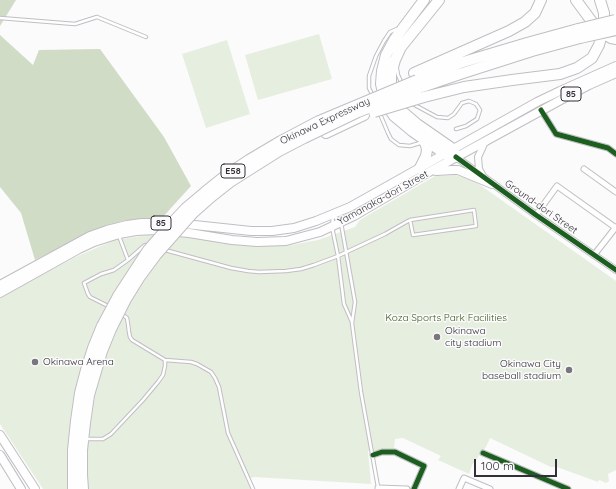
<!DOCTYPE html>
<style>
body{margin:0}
#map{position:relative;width:616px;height:489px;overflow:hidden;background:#fbfbfb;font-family:Quicksand,sans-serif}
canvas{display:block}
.scale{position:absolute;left:474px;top:459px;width:83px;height:18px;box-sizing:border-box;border:2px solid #332f39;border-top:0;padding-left:5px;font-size:12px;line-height:14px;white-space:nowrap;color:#332f39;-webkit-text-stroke:3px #fbfbfb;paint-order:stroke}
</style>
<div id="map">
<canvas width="616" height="489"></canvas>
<div class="scale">100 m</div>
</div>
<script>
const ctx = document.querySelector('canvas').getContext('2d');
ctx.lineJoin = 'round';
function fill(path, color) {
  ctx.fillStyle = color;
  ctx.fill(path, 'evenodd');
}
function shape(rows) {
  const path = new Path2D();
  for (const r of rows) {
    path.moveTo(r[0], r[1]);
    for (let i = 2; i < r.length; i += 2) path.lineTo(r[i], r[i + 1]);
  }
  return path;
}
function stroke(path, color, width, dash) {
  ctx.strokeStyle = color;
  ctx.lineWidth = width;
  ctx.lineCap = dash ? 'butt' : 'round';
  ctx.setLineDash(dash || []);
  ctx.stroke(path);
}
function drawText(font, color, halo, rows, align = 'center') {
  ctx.font = font + ' Quicksand,sans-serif';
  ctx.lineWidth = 3;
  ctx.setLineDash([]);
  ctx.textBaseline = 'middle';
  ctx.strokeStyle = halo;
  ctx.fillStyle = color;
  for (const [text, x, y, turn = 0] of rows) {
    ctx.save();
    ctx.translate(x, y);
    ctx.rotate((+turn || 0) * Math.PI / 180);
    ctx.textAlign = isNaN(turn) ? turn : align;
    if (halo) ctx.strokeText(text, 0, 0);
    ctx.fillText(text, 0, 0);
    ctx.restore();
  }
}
const green = shape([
 [319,34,332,79,258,100,245,55],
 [227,40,250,114,206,128,182,54],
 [456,175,473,180,616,281,616,470,608,474,609,481,606,483,599,480,598,482,557,467,551,467,490,438,486,447,472,465,469,474,438,460,441,456,403,438,395,439,394,449,368,451,371,484,254,477,246,479,251,489,43,489,0,424,0,297,39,276,80,255,115,240,153,234,188,237,232,244,258,245,286,246,318,240,355,227,360,220,435,176]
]);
const forest = shape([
 [0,0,16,0,0,26],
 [0,35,33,65,39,50,100,49,164,137,191,186,162,218,122,221,75,240,35,260,21,213,0,187]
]);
const service = shape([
 [0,18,75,24,97,17,146,37],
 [397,69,398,75,402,84],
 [373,96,369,88,369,76,376,56,384,41,390,32,397,29],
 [411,103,437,117,448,118,454,114,462,103,469,101,476,104,480,110,477,119,466,126,456,129],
 [380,114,388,133,391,139,399,145,410,146,420,143],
 [333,215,341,223,355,302,352,323,361,392,378,487],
 [333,216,332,227,338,256,344,304,352,322],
 [119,236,128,260],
 [165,250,231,268,248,271,259,272,286,271,301,269,314,265,338,256,385,234,408,221,410,220,474,210,476,226,413,235,410,220],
 [106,305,90,297,88,294,84,283,101,274,114,270,128,260,145,245,148,246],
 [123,315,127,318,128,324,129,332,130,337,132,340,165,360,191,362,197,364,211,372,215,378,219,387,228,433,253,489],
 [88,439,103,439,111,434,143,400,158,382,163,375,165,366,165,360]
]);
const minor = shape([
 [541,110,556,134,608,148,616,154],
 [584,169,616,192],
 [536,215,557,186,616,228],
 [594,255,616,227],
 [483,453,568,489],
 [373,455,382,452,395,452,424,466,414,489],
 [378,489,378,488,407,489],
 [459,489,464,478,490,489]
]);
const tertiary = shape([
 [456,157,536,215,616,270],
 [483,176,479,169,478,157,484,144,486,142]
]);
const primary = shape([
 [436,171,453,170,458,170,492,184],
 [0,285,90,236,107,230,127,225,142,223,176,223,251,231,272,231,294,228,316,221,350,207,537,102,560,91,616,66],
 [0,293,79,249,94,242,119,234,136,231,156,230,189,233,232,240,257,242,286,241,320,232,354,216,429,172,568,96,589,85,616,73],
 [0,435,35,489],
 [0,455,21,489]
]);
const motorway = shape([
 [424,0,394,40,386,55,382,71,381,84,385,102,394,116,412,131,445,154,456,157],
 [439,0,401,47,395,60,391,74,391,87,394,100,403,112,417,124,453,149,456,157],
 [576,0,598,30],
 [606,35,611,38,616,39],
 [414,73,509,31,525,22,535,13,541,0],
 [417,80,460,63,527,43,578,29],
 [419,88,463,73,532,51,580,38],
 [424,97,464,87,512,80,560,74,577,68,592,58,599,45,604,27,604,13,600,0],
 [326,133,364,115],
 [420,168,426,156,427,150,426,145,422,137],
 [73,489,73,450,76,421,80,393,86,370,93,348,102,326],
 [83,489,82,475,82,450,85,423,89,395,102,351,111,329]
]);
const motorwayBridge = shape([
 [578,29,615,20],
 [580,38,616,30],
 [374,112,424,97],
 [102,326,118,296,148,250,170,225,186,208,205,192,225,176,249,160,281,141,319,121,417,80],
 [111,329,126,299,139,278,156,255,193,213,211,197,230,182,279,151,304,138,358,112,419,88]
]);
const cycleway = shape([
 [541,110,556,134,608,148,616,154],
 [456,157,536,215,616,270],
 [483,453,568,489],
 [373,455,382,452,395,452,424,466,414,489]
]);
const markers = [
 [437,337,4,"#79767d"],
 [35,362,4,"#79767d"],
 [569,370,4,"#79767d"]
];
const shields = [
 [571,94,20],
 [233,171,24],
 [161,223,20]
];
const shieldNames = [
 ["85",571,94],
 ["E58",233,171],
 ["85",161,223]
];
const streetNames = [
 ["Okinawa Expressway",325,121,-25],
 ["Yamanaka-dori Street",383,198,-29],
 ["Ground-dori Street",541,207,35]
];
const parkNames = [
 ["Koza Sports Park Facilities",446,318]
];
const poiNames = [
 ["Okinawa",445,331],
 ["city stadium",445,343],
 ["Okinawa Arena",43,362],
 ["Okinawa City",561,364,"right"],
 ["baseball stadium",561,376,"right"]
];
fill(green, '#e6eee0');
fill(forest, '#d1dcc6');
stroke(service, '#c1bec3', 4.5);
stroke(minor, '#c1bec3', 7);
stroke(tertiary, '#c1bec3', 8);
stroke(primary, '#c1bec3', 10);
stroke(motorway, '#c1bec3', 12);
stroke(service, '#fefefe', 2.5);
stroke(minor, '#fefefe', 5);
stroke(tertiary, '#fefefe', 6);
stroke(primary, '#fefefe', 8);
stroke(motorway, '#fefefe', 10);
stroke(motorwayBridge, '#c1bec3', 12, []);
stroke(motorwayBridge, '#fefefe', 10);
stroke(cycleway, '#1b5e20', 5);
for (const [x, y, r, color] of markers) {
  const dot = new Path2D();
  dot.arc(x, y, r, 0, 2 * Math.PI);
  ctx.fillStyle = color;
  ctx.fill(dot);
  stroke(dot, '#fbfbfb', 1.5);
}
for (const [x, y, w] of shields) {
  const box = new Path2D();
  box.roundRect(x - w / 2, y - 7, w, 14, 3);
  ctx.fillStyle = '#fbfbfb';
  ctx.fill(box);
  stroke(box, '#332f39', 1);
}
drawText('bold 9px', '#332f39', null, shieldNames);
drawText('10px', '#332f39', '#fbfbfb', streetNames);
drawText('10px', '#3f591e', '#fbfbfb', parkNames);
drawText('10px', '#332f39', '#fbfbfb', poiNames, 'left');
</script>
